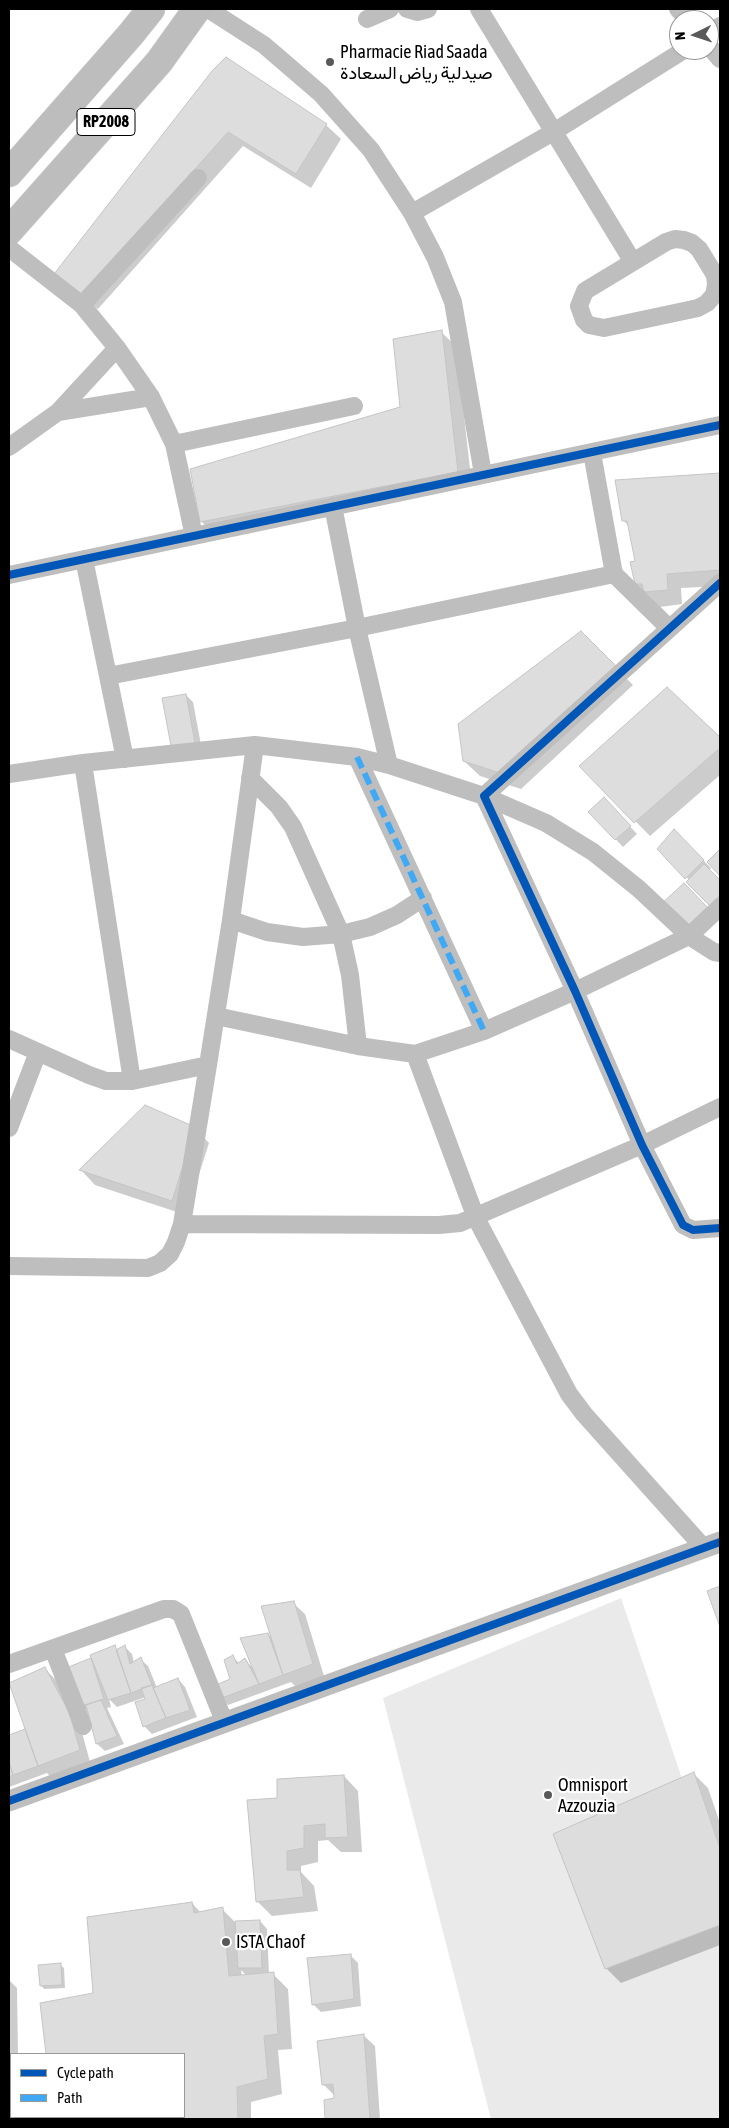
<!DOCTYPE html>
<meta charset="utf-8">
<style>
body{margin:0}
#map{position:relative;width:729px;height:2128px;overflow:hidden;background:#fff;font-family:"Asap Condensed",sans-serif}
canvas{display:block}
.frame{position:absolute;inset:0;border:10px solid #000;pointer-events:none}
.legend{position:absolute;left:10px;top:2053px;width:175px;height:65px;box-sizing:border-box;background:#fff;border:1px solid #999;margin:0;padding:6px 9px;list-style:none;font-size:15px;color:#000}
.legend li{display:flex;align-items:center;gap:10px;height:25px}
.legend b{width:25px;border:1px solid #999}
.north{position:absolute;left:669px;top:10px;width:50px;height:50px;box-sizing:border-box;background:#fff;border:1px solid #999;border-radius:50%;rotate:266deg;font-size:14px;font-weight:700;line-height:20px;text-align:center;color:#000}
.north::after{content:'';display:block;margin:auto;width:18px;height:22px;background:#595959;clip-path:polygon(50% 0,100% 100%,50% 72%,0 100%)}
</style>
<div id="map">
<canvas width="729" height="2128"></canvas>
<div class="frame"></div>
<ul class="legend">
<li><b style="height:6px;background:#0057b8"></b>Cycle path</li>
<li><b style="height:6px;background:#3fa9f5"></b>Path</li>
</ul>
<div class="north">N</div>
</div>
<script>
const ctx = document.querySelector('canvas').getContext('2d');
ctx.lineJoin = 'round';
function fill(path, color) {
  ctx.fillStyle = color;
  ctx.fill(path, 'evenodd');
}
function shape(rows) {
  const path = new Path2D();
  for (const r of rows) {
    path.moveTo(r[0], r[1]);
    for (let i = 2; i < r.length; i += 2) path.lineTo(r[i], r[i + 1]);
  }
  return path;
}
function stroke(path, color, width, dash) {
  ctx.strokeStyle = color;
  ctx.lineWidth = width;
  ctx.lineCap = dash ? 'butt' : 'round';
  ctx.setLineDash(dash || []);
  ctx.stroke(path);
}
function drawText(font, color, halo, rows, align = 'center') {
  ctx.font = font + ' "Asap Condensed",Vazirmatn,sans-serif';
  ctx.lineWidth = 4.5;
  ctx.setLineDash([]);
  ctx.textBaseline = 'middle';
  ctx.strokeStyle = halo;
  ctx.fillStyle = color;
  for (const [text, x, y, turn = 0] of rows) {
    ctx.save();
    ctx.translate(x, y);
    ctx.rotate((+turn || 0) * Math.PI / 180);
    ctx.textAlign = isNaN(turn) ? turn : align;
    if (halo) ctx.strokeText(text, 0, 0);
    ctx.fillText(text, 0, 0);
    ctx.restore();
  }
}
const green = shape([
 [621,1598,720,1891,720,2119,491,2119,383,1698]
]);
const shadow = shape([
 [213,72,326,125,341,139,311,188,243,146,98,309,70,288],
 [441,332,456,346,472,486,215,536,201,521,401,408],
 [720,474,720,586,681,588,682,604,660,607,636,583,637,562,630,527,623,520,616,481],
 [580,632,633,685,521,789,480,776,464,761],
 [667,689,720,739,720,775,650,836,581,766],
 [186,695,193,702,202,750,180,753],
 [611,806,637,834,623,847,590,812],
 [674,831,711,868,709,870,720,882,720,910,658,849],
 [195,1128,209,1143,186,1215,95,1185,81,1170],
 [293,1603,305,1614,324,1676,295,1686,291,1682,228,1705,221,1698,232,1680,233,1657,240,1664,245,1660,254,1669,268,1634,273,1639],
 [114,1647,118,1650,125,1647,132,1654,134,1663,140,1659,148,1666,157,1688,178,1679,185,1687,197,1717,152,1734,144,1726,147,1700,146,1697,117,1707,109,1699,111,1707,107,1708,124,1744,105,1751,97,1744,89,1712,83,1706,68,1669,93,1659],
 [45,1669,56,1680,80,1725,90,1762,50,1776,47,1773,9,1787,9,1736,24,1731,29,1735],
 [693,1773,708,1788,720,1823,720,1945,621,1983,606,1968],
 [344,1776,358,1791,362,1852,341,1852,328,1840,318,1841,318,1862,301,1866,301,1872,314,1886,318,1911,272,1916,257,1901,278,1799],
 [192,1903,201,1913,222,1909,236,1923,260,1921,267,1929,269,1974,273,1974,288,1989,292,2049,278,2050,282,2094,251,2102,251,2119,55,2119,55,2117,184,2117,184,2054,48,2054,42,2004,95,1994],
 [241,1970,247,1976,242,1976],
 [350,1955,358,1963,361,2006,321,2012,313,2004],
 [60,1965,64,1968,65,1988,44,1989,41,1985],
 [9,1980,17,1988,18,2054,11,2054,11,2074,9,2074],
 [363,2035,375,2046,380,2119,327,2119,325,2101,335,2099,335,2096,323,2084],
 [11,2109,11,2117,27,2117,29,2119,9,2119,9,2110]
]);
const building = shape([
 [226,57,327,124,296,174,228,132,82,296,54,274,212,71,226,57],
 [442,330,458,472,200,522,190,469,400,407,393,339,442,330],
 [720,473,720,570,667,574,668,590,644,592,642,584,635,584,630,562,635,561,627,521,622,521,615,480,720,473],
 [581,631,619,669,506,775,463,761,458,724,581,631],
 [667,687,720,737,720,748,634,823,579,766,667,687],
 [186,694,195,743,171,746,162,698,186,694],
 [604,797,631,826,615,840,588,812,604,797],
 [674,829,704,860,685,879,657,849,674,829],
 [720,849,720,876,707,862,720,849],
 [704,864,720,880,720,895,710,906,686,882,704,864],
 [684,883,708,908,688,929,661,904,684,883],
 [145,1105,195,1127,172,1201,79,1170,145,1105],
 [720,1586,720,1627,707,1591,720,1586],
 [294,1601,313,1664,283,1675,261,1606,294,1601],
 [268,1633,283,1675,259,1684,240,1638,268,1633],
 [115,1645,131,1693,108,1700,90,1655,115,1645],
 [125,1645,130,1664,141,1657,152,1685,131,1693,116,1650,125,1645],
 [233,1655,237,1664,245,1658,259,1684,219,1699,216,1685,230,1679,224,1660,233,1655],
 [91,1658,104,1699,81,1706,66,1668,91,1658],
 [45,1667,69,1712,80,1750,38,1766,9,1683,45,1667],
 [178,1678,190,1710,166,1718,153,1688,178,1678],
 [152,1685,166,1718,143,1727,135,1702,145,1699,141,1688,152,1685],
 [101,1700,117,1736,96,1744,86,1705,101,1700],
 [25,1729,38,1766,13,1775,9,1762,9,1735,25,1729],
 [9,1762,13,1775,9,1777,9,1762],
 [694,1772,720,1848,720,1925,605,1969,553,1834,694,1772],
 [344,1775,348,1837,325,1838,325,1824,304,1826,304,1848,287,1851,287,1870,300,1870,304,1897,256,1902,247,1800,277,1798,277,1779,344,1775],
 [192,1902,194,1913,223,1907,229,1976,274,1972,278,2034,264,2036,268,2079,237,2087,238,2119,54,2119,54,2117,184,2117,184,2054,46,2054,40,2003,93,1993,87,1917,192,1902],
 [260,1920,262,1968,238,1968,235,1921,260,1920],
 [351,1954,354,1999,312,2005,307,1958,351,1954],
 [61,1963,62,1985,40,1986,38,1965,61,1963],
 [364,2034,370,2119,325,2119,324,2100,334,2098,333,2084,322,2085,317,2041,364,2034],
 [9,2108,11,2108,11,2117,20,2117,20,2119,9,2119,9,2108]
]);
const minor = shape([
 [208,9,264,45,321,94,371,150,412,213,435,257,453,302,483,474],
 [407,9,417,12,428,9],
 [479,9,633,262],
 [678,9,688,20],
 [367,19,390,9],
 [709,34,720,26],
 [709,46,720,59],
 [412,213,555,131,684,50],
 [675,239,684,240,692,243,699,249,715,275,716,285,714,295,707,303,698,308,604,328,589,325,584,320,579,306,585,291,666,242,675,239],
 [9,248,82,305,117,348,151,397,174,444,194,536],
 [82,305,198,178],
 [58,412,151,397],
 [174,444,354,406],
 [9,447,58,412,117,348],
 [592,453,614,574,669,628],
 [333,506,357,628,389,765],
 [84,559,125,759],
 [9,575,720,425],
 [720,583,484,796,575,991,642,1145,683,1225,693,1230,720,1228],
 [108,676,357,628,614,574],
 [357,757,484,1031],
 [83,763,132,1081],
 [9,774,83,763,255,745,357,757,389,765,484,796,546,823,593,852,639,889,689,936,714,952,720,953],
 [250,778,279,807,293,827,341,934,350,975,358,1046],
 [231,920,267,932,303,937,341,934,370,927,397,915,423,898],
 [216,1016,358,1046,415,1054,484,1031,575,991,689,936,720,907],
 [9,1039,89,1075,106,1081,132,1081,208,1065],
 [415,1054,476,1218,569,1394,584,1414,704,1548],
 [9,1128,38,1052],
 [182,1224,439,1225,460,1223,642,1145,720,1107],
 [9,1266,148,1268,160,1263,170,1254,176,1242,182,1224,208,1065,231,920,255,745],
 [53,1649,83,1726],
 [9,1664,164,1609,173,1609,181,1614,224,1721]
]);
const tertiary = shape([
 [9,1801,720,1542]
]);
const trunk = shape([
 [9,173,131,34,151,9],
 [9,231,159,62,197,9]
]);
const quiet = shape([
 [357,757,484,1031]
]);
const cycleway = shape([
 [9,575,720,425],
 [720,583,484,796,575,991,642,1145,683,1225,693,1230,720,1228],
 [9,1801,720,1542]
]);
const markers = [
 [330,62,5,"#595959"],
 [548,1795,5,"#595959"],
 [226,1942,5,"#595959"]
];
const shields = [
 [106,122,58]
];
const shieldNames = [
 ["RP2008",106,122]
];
const poiNames = [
 ["Pharmacie Riad Saada",340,52],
 ["صيدلية رياض السعادة",340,73],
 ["Omnisport",558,1785],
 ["Azzouzia",558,1806],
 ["ISTA Chaof",236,1942]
];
fill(green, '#eaeaea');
fill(shadow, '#0003');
fill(building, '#ddd');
stroke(building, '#c5c5c5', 1);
stroke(trunk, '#dbdbdb', 29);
stroke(minor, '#bebebe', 18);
stroke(tertiary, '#bebebe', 21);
stroke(trunk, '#bdbdbd', 28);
stroke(quiet, '#3fa9f5', 6, [12, 6]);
stroke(cycleway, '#0057b8', 8);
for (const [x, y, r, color] of markers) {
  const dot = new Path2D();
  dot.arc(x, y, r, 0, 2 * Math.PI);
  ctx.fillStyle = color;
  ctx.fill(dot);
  stroke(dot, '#fff', 2);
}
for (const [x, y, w] of shields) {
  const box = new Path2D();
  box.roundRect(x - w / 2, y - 13.5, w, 27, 4);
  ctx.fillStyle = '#fff';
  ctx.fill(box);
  stroke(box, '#000', 1);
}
drawText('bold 16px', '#000', null, shieldNames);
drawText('18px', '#000', '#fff', poiNames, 'left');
</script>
